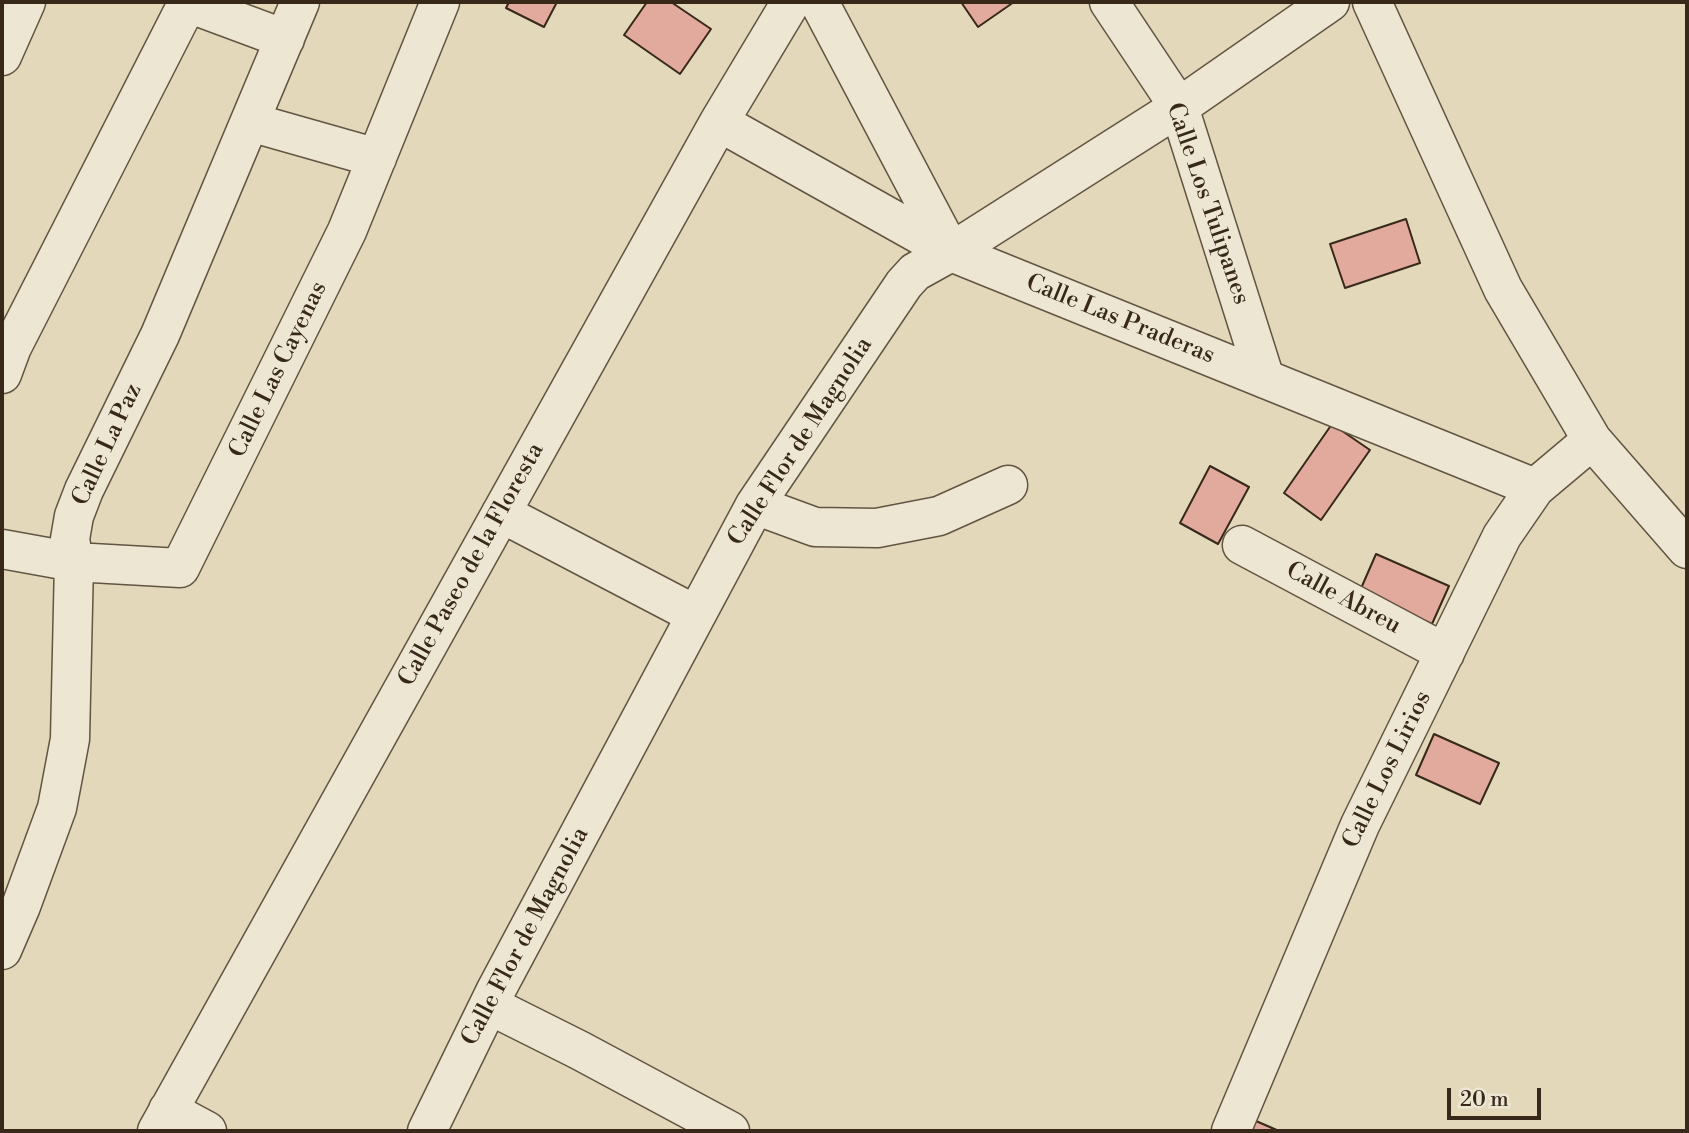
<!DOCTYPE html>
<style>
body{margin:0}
#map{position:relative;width:1689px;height:1133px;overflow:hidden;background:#e4d8bb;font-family:"Libre Bodoni",serif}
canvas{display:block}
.frame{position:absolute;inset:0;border:4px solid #372819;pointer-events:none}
.scale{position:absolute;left:1447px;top:1088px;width:94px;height:32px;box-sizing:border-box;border:4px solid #372819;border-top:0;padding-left:9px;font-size:21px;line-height:24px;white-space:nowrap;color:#372819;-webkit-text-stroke:5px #ede6d3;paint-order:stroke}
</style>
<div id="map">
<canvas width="1689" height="1133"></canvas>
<div class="frame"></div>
<div class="scale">20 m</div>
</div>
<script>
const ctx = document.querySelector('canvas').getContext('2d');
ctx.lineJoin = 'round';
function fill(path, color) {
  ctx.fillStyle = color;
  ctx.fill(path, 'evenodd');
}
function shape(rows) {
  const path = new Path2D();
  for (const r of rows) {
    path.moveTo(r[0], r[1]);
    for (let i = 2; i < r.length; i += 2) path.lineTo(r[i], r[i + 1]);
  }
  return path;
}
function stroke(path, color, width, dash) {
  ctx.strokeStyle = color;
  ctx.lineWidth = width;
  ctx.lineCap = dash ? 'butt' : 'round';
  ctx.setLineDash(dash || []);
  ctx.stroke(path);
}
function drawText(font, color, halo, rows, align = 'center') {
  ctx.font = font + ' "Libre Bodoni",serif';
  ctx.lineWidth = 6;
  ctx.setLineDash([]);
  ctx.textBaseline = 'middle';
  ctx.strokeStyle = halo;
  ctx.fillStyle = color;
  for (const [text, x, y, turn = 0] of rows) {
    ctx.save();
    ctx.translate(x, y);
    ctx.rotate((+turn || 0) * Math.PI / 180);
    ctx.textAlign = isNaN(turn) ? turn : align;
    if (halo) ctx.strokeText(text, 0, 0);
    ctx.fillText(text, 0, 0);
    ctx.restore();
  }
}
const building = shape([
 [509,2,557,2,544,27,506,8,509,2],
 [647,2,671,2,711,29,680,74,624,35,647,2],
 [961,2,1014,2,978,27,961,2],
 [1406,219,1420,263,1345,288,1330,244,1406,219],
 [1332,424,1370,450,1321,520,1284,493,1332,424],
 [1210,466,1249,487,1218,544,1180,523,1210,466],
 [1376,554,1449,586,1432,624,1359,593,1376,554],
 [1434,734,1499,763,1480,804,1416,775,1434,734],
 [1256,1121,1279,1131,1251,1131,1256,1121]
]);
const minor = shape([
 [819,2,951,252],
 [1109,2,1179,107,1265,379],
 [1372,2,1503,289,1592,440,1687,549],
 [188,3,285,39],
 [2,56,26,2],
 [250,122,377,158],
 [719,122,951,252,1535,488],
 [2,374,12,347,188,2],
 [755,505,815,527,877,528,939,516,1008,485],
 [501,513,696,615],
 [1242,545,1445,653],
 [2,549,74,562,180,568,347,231,440,2],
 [2,950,21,906,57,808,70,739,74,562,70,539,74,516,84,490,160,335,300,2],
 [489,1005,579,1050,730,1131],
 [168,1110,207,1131],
 [157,1131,719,122,791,2],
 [427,1131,495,992,755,505,904,284,915,272,951,252,1179,107,1330,2],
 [1231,1131,1360,825,1502,536,1535,488,1592,440]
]);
const streetNames = [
 ["Calle Los Tulipanes",1207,204,71],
 ["Calle Las Praderas",1120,320,22],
 ["Calle Las Cayenas",279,370,-64],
 ["Calle Flor de Magnolia",801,442,-57],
 ["Calle La Paz",108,445,-65],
 ["Calle Paseo de la Floresta",472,565,-61],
 ["Calle Abreu",1343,599,28],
 ["Calle Los Lirios",1388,770,-64],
 ["Calle Flor de Magnolia",526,937,-62]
];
fill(building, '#e1aa9c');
stroke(building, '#372819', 2);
stroke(minor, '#625442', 41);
stroke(minor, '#ede6d3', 38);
drawText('24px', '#372819', '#ede6d3', streetNames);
</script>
